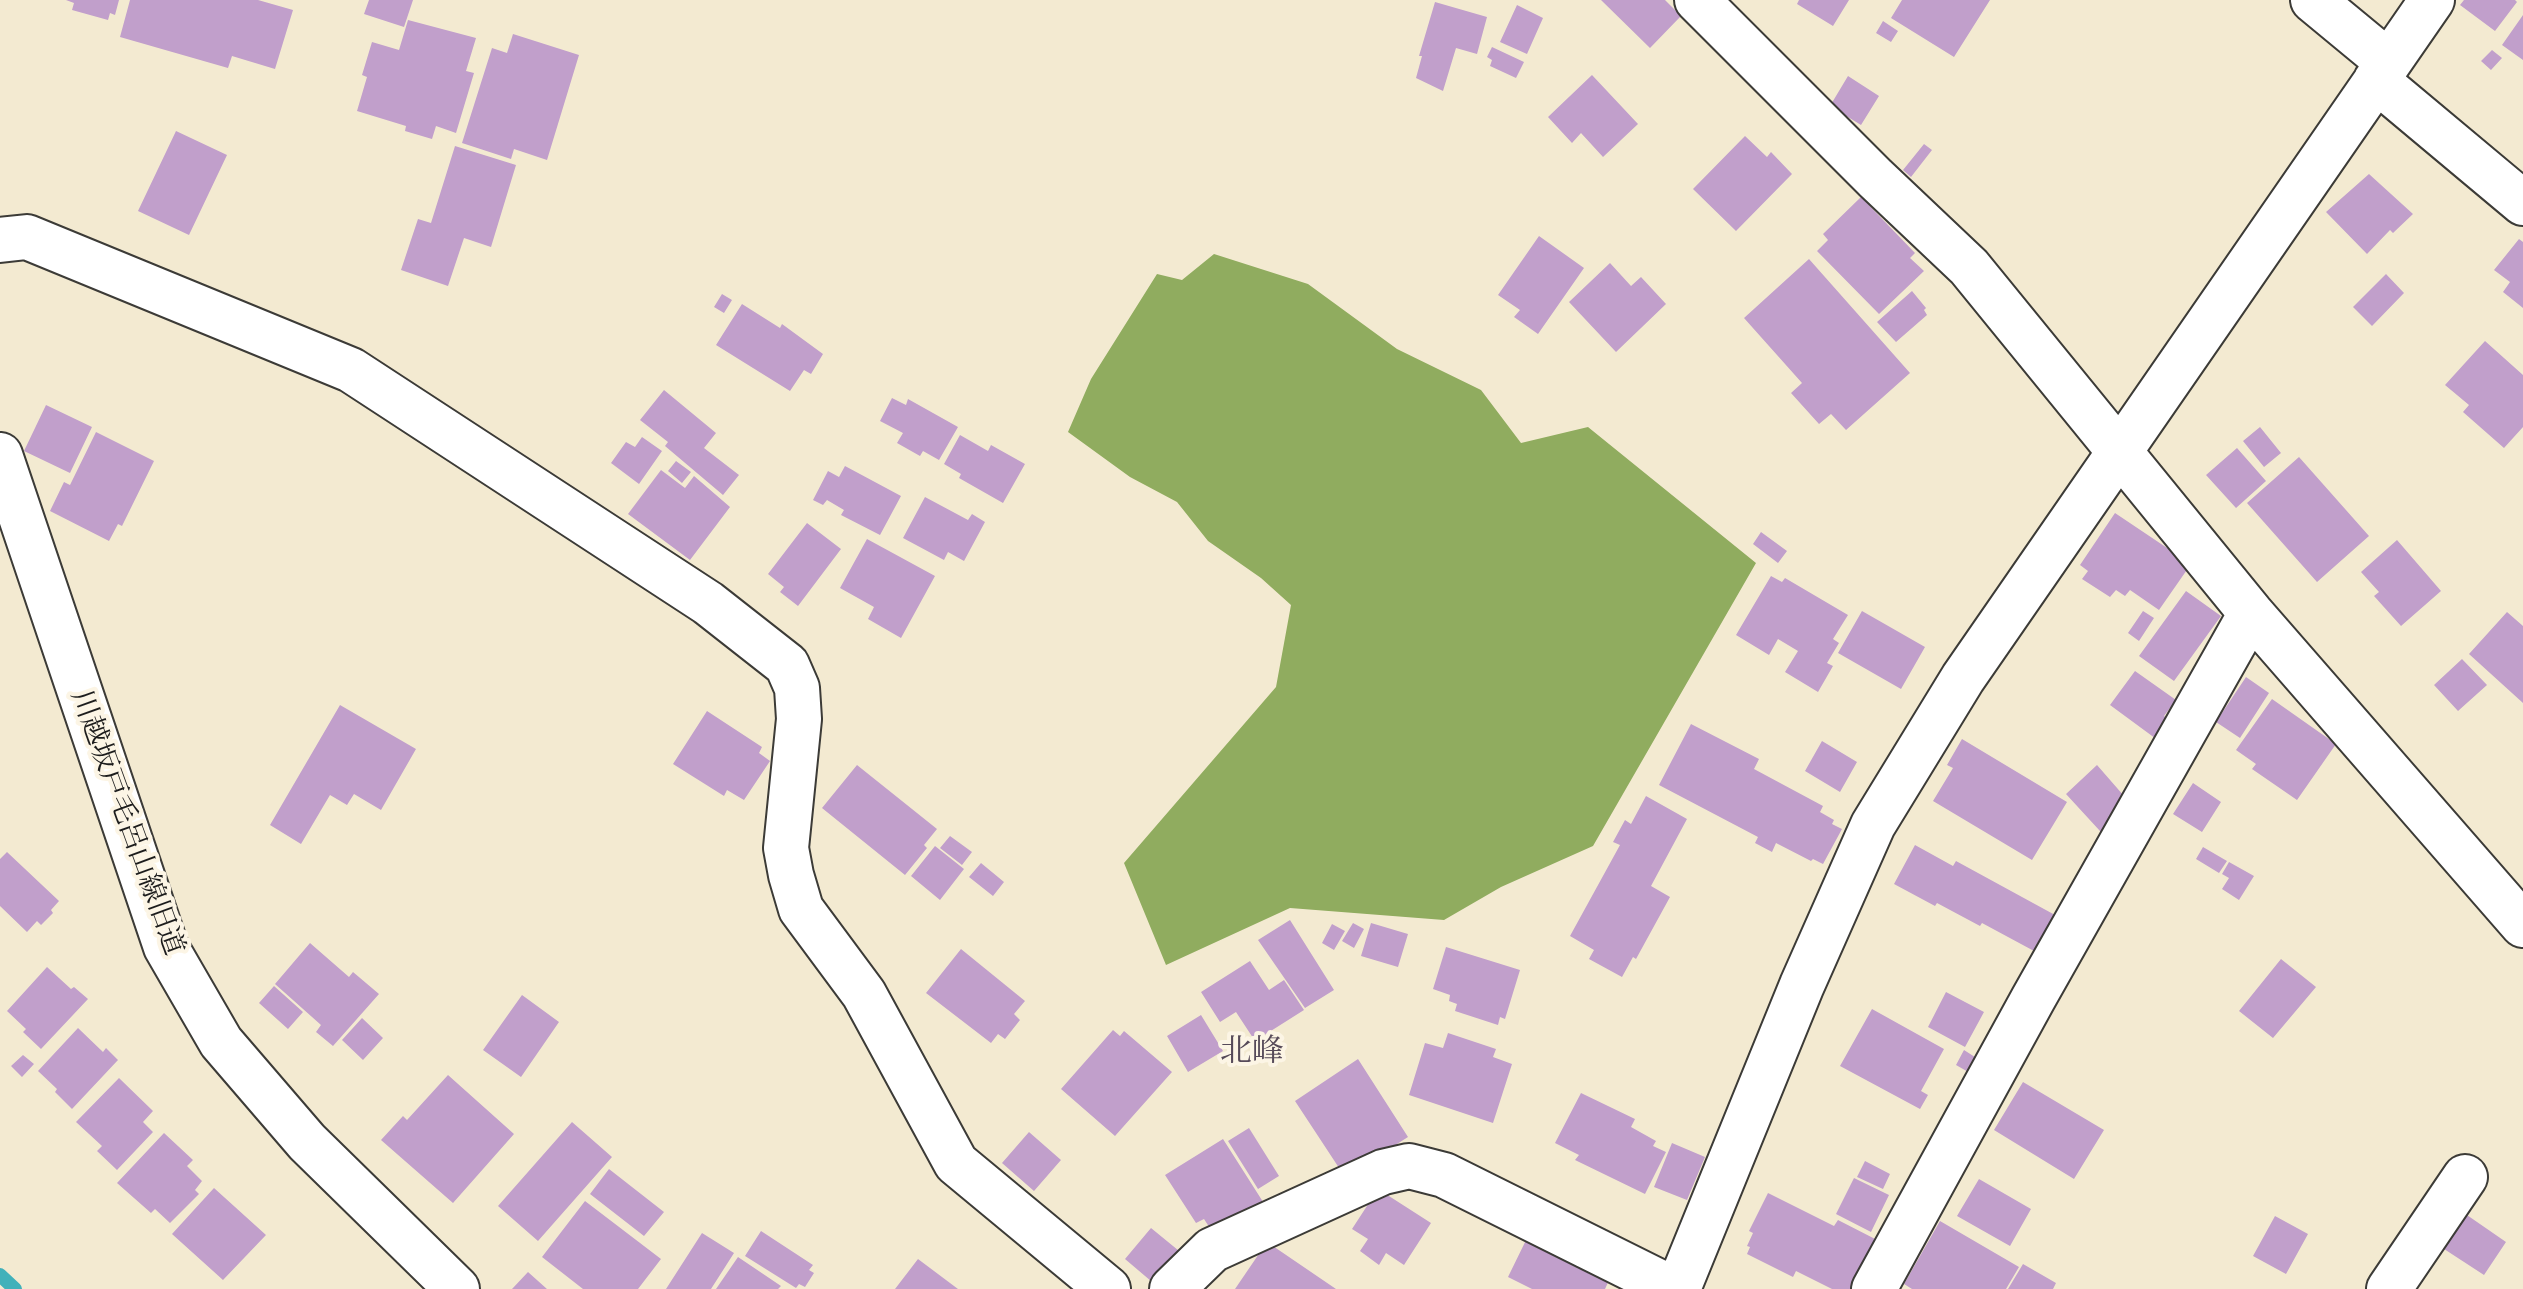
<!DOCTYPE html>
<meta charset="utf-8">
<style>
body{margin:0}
canvas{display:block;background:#f3ead1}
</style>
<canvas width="2523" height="1289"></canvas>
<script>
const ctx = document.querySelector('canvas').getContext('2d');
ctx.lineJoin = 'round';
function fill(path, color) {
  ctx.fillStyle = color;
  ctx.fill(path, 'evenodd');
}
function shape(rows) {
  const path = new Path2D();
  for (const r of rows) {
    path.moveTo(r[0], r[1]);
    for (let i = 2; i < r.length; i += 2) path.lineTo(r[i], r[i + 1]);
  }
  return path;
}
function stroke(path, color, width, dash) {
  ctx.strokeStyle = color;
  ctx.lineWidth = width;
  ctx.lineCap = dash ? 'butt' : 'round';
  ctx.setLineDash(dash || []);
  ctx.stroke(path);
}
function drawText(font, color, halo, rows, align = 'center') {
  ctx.font = font + ' "Libre Bodoni","Noto Serif JP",serif';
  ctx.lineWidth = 8;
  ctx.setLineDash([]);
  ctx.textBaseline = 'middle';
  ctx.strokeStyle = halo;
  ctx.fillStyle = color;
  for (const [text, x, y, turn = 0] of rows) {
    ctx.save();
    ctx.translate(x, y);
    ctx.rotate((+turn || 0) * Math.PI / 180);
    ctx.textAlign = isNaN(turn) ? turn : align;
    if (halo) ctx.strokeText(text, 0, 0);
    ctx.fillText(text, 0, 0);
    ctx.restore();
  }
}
const forest = shape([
 [1214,254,1308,284,1397,349,1481,390,1521,443,1588,427,1756,563,1593,846,1501,887,1444,920,1290,908,1166,965,1124,863,1276,687,1291,605,1261,578,1208,541,1177,502,1130,477,1068,432,1091,379,1157,274,1182,280]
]);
const stream = shape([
 [0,1275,15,1289]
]);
const building = shape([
 [66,0,119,0,115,15,110,13,108,20,72,10,74,3],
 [130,0,258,0,293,10,275,69,232,56,228,68,120,37],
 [369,0,413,0,404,27,364,14],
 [1601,0,1665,0,1681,16,1650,48],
 [1799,0,1849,0,1833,26,1797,4],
 [1902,0,1990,0,1954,57,1891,18],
 [2464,0,2515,0,2517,2,2495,31,2460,5],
 [1435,2,1487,17,1477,54,1456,48,1443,91,1416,78,1422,56,1419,56],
 [1517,5,1543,18,1527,54,1500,42],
 [2523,15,2523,60,2502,45],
 [408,20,476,38,466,71,474,73,456,133,436,126,432,139,405,131,406,126,357,111,367,77,362,75,372,42,399,50],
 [1883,21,1898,31,1891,42,1876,33],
 [513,34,579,55,547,160,514,149,511,159,462,143,492,48,507,53],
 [1492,47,1524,62,1516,78,1490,66,1492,60,1487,57],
 [2492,50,2502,58,2491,70,2481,61],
 [1592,75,1638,124,1603,157,1581,133,1572,143,1548,117],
 [1848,76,1879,96,1861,125,1830,106],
 [176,131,227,155,189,235,138,211],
 [1745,136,1767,157,1771,152,1792,174,1736,231,1693,189],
 [1924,144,1932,150,1911,177,1903,170],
 [455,146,516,165,491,247,464,238,448,286,401,270,418,219,431,223],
 [2369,174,2413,214,2393,233,2390,230,2367,254,2326,212],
 [1861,197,1915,253,1910,258,1924,271,1879,314,1817,251,1828,240,1823,234],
 [1539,236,1584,268,1538,334,1514,317,1520,310,1498,295],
 [2519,239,2523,242,2523,308,2503,292,2510,282,2494,270],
 [1809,259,1910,373,1846,430,1831,414,1819,424,1791,393,1802,383,1744,318],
 [1610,263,1631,286,1641,277,1666,304,1616,352,1569,302],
 [2386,274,2404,293,2372,326,2353,307],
 [1912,291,1926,308,1924,310,1927,315,1896,342,1877,322],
 [722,294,732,300,724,313,714,307],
 [742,304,780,328,782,324,823,354,811,374,804,370,790,391,716,345],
 [2485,341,2523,375,2523,427,2504,448,2463,412,2469,405,2445,385],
 [664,390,716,433,704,448,739,475,723,495,665,446,668,442,640,420],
 [892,398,906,405,908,399,958,427,939,460,923,451,920,456,897,443,903,433,880,421],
 [46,405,92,427,70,473,24,451],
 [2260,427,2281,453,2264,467,2243,441],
 [96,432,154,461,122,526,118,524,109,541,50,511,64,482,70,485],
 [960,435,988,451,991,445,1025,464,1003,503,959,478,961,474,944,464],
 [642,437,662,451,639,484,611,463,626,442,635,447],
 [2237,448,2266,481,2236,508,2206,475],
 [2299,457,2369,536,2317,582,2247,503],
 [676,461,691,472,682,483,668,471],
 [845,466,901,496,880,535,841,515,844,510,827,500,823,505,813,500,828,471,839,477],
 [661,470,685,488,694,476,730,507,690,560,628,514],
 [925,497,968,520,972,514,985,522,964,561,948,552,944,560,903,538],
 [2115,513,2191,564,2159,610,2130,590,2125,596,2116,590,2110,597,2082,579,2088,571,2080,565],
 [807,523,841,549,798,606,780,592,784,587,768,574],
 [1761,532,1787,551,1778,563,1753,544],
 [867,539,935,576,901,638,868,619,874,607,840,588],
 [2397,540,2441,591,2401,626,2374,596,2379,592,2361,572],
 [1771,576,1782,582,1785,578,1848,615,1833,639,1839,643,1827,663,1833,666,1818,692,1785,672,1798,651,1778,639,1769,655,1736,635],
 [2186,591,2221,616,2174,681,2139,656],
 [1862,611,1925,647,1901,689,1838,653],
 [2143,611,2154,618,2139,641,2128,633],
 [2507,612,2523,626,2523,703,2469,654],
 [2462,659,2487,685,2458,711,2434,685],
 [2135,671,2176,700,2164,716,2176,726,2163,744,2110,705],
 [2246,677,2269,693,2240,738,2216,722],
 [2272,699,2336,744,2297,800,2252,769,2256,764,2236,750],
 [340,705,416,749,381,810,354,794,347,805,330,795,301,844,270,825],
 [707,711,762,747,759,753,770,761,744,800,727,790,724,796,673,764],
 [1691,724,1759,759,1754,769,1823,806,1820,812,1834,820,1832,824,1842,829,1823,864,1813,859,1811,861,1776,843,1772,852,1755,843,1758,837,1659,785],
 [1962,739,2067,802,2032,860,1933,801,1953,768,1947,765],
 [1822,741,1857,762,1840,792,1805,771],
 [857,765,937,829,924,845,927,848,905,875,822,808],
 [2097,765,2124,796,2111,843,2066,794],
 [2193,783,2221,802,2202,832,2173,814],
 [1646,796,1687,819,1651,886,1670,897,1636,959,1633,957,1622,977,1589,959,1594,950,1570,936,1620,845,1613,842,1625,820,1631,824],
 [950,836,972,852,962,865,940,848],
 [1915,845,1953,866,1956,861,2066,921,2047,958,1982,923,1980,926,1937,903,1935,906,1894,884],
 [935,846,964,869,940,900,911,876],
 [2203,847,2227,861,2219,873,2196,859],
 [7,852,59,901,51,910,53,913,41,925,37,921,27,932,0,906,0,859],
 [2229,862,2254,876,2239,900,2222,889,2229,878,2222,874],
 [981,863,1004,882,993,896,969,877],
 [1290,920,1334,990,1305,1008,1258,940],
 [1353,923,1364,929,1354,948,1342,941],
 [1371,923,1408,934,1398,967,1361,956],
 [1332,924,1345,931,1334,950,1322,943],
 [310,943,349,977,353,972,379,994,333,1046,316,1032,321,1025,275,984],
 [1446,947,1520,970,1505,1019,1500,1017,1498,1025,1455,1011,1457,1004,1449,1001,1450,995,1433,989],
 [961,949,1025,1001,1014,1014,1020,1020,1005,1039,998,1034,991,1043,926,993],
 [2281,959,2316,987,2273,1038,2239,1011],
 [1250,961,1269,990,1284,980,1304,1010,1255,1041,1236,1012,1220,1022,1201,992],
 [47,967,71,989,74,987,88,999,41,1049,23,1032,26,1029,7,1011],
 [274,986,303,1012,288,1029,259,1003],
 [1946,992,1984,1012,1965,1047,1928,1027],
 [522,995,559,1022,521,1077,483,1050],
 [1872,1009,1944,1049,1921,1091,1928,1095,1920,1109,1840,1066],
 [1201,1015,1223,1051,1188,1072,1167,1036],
 [362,1018,383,1038,363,1060,342,1040],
 [78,1028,103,1052,106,1048,118,1060,72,1109,55,1092,57,1089,38,1071],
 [1113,1030,1120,1036,1124,1031,1172,1072,1115,1136,1061,1089],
 [1448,1033,1496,1049,1493,1057,1512,1064,1493,1123,1409,1095,1425,1043,1443,1048],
 [1964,1050,1978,1059,1970,1073,1956,1065],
 [23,1055,34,1064,22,1077,11,1066],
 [1358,1059,1408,1137,1345,1177,1295,1101],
 [448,1075,514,1134,453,1203,381,1140,403,1116,407,1120],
 [119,1078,153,1111,143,1122,153,1132,117,1170,97,1151,102,1146,76,1122],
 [2023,1082,2104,1130,2074,1179,1994,1130],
 [1581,1093,1635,1119,1631,1127,1656,1141,1653,1146,1666,1152,1645,1194,1575,1160,1579,1155,1555,1143],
 [572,1122,612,1157,538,1241,498,1206],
 [1249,1128,1279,1176,1258,1189,1228,1141],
 [1029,1132,1061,1160,1034,1191,1002,1163],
 [164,1133,193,1160,187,1166,202,1181,195,1190,199,1194,170,1223,155,1209,151,1213,117,1183],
 [1223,1139,1265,1205,1215,1236,1204,1219,1196,1223,1165,1175],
 [1672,1143,1705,1157,1687,1200,1654,1187],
 [1865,1161,1890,1174,1883,1189,1857,1177],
 [609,1169,664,1212,644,1236,590,1194],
 [1854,1178,1889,1195,1871,1232,1836,1214],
 [1979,1179,2031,1209,2010,1246,1957,1216],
 [214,1188,266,1235,223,1280,172,1234],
 [1378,1189,1431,1223,1404,1265,1386,1253,1379,1265,1360,1251,1368,1239,1352,1229],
 [1768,1193,1834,1226,1838,1220,1879,1241,1856,1289,1832,1289,1796,1271,1793,1277,1747,1254,1750,1247,1747,1246,1753,1233,1749,1231],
 [585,1201,661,1259,638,1289,583,1289,542,1257],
 [2464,1213,2506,1242,2484,1275,2441,1247],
 [2275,1216,2308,1234,2286,1274,2253,1256],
 [1940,1221,2019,1267,2006,1289,1912,1289,1904,1284],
 [1151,1228,1184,1255,1158,1287,1125,1259],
 [761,1231,813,1265,809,1270,814,1273,805,1287,799,1284,796,1288,745,1256],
 [1530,1232,1612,1274,1605,1289,1532,1289,1508,1277],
 [702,1233,734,1253,711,1289,666,1289],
 [1267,1242,1336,1289,1235,1289],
 [738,1257,781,1286,778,1289,716,1289],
 [918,1259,958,1289,895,1289],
 [2023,1264,2056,1283,2053,1289,2008,1289],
 [528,1272,547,1289,512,1289]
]);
const minor = shape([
 [1697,0,1875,178,1969,267,2251,613,2523,925],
 [2313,0,2388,62],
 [2376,80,2523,203],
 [0,240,27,237,351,370,708,603,787,665,797,688,799,719,786,848,791,875,801,909,864,994,956,1163,1108,1289],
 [0,455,166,947,221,1042,307,1142,457,1289],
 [1172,1289,1212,1250,1383,1172,1409,1166,1444,1175,1673,1289],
 [1678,1289,1802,985,1873,825,1963,678,2432,0],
 [1874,1289,2033,999,2251,613],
 [2389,1289,2465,1177]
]);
const streetNames = [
 ["川越坂戸毛呂山線旧道",126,823,70]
];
const quarterNames = [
 ["北峰",1252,1053]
];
fill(forest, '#90ac5f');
stroke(stream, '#41b1ba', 14);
fill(building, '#c19fcb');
stroke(minor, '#3c3b37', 48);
stroke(minor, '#fff', 44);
drawText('28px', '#1c1c1c', '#fcf5e5', streetNames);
drawText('32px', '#564a59', '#fcf5e5', quarterNames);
</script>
